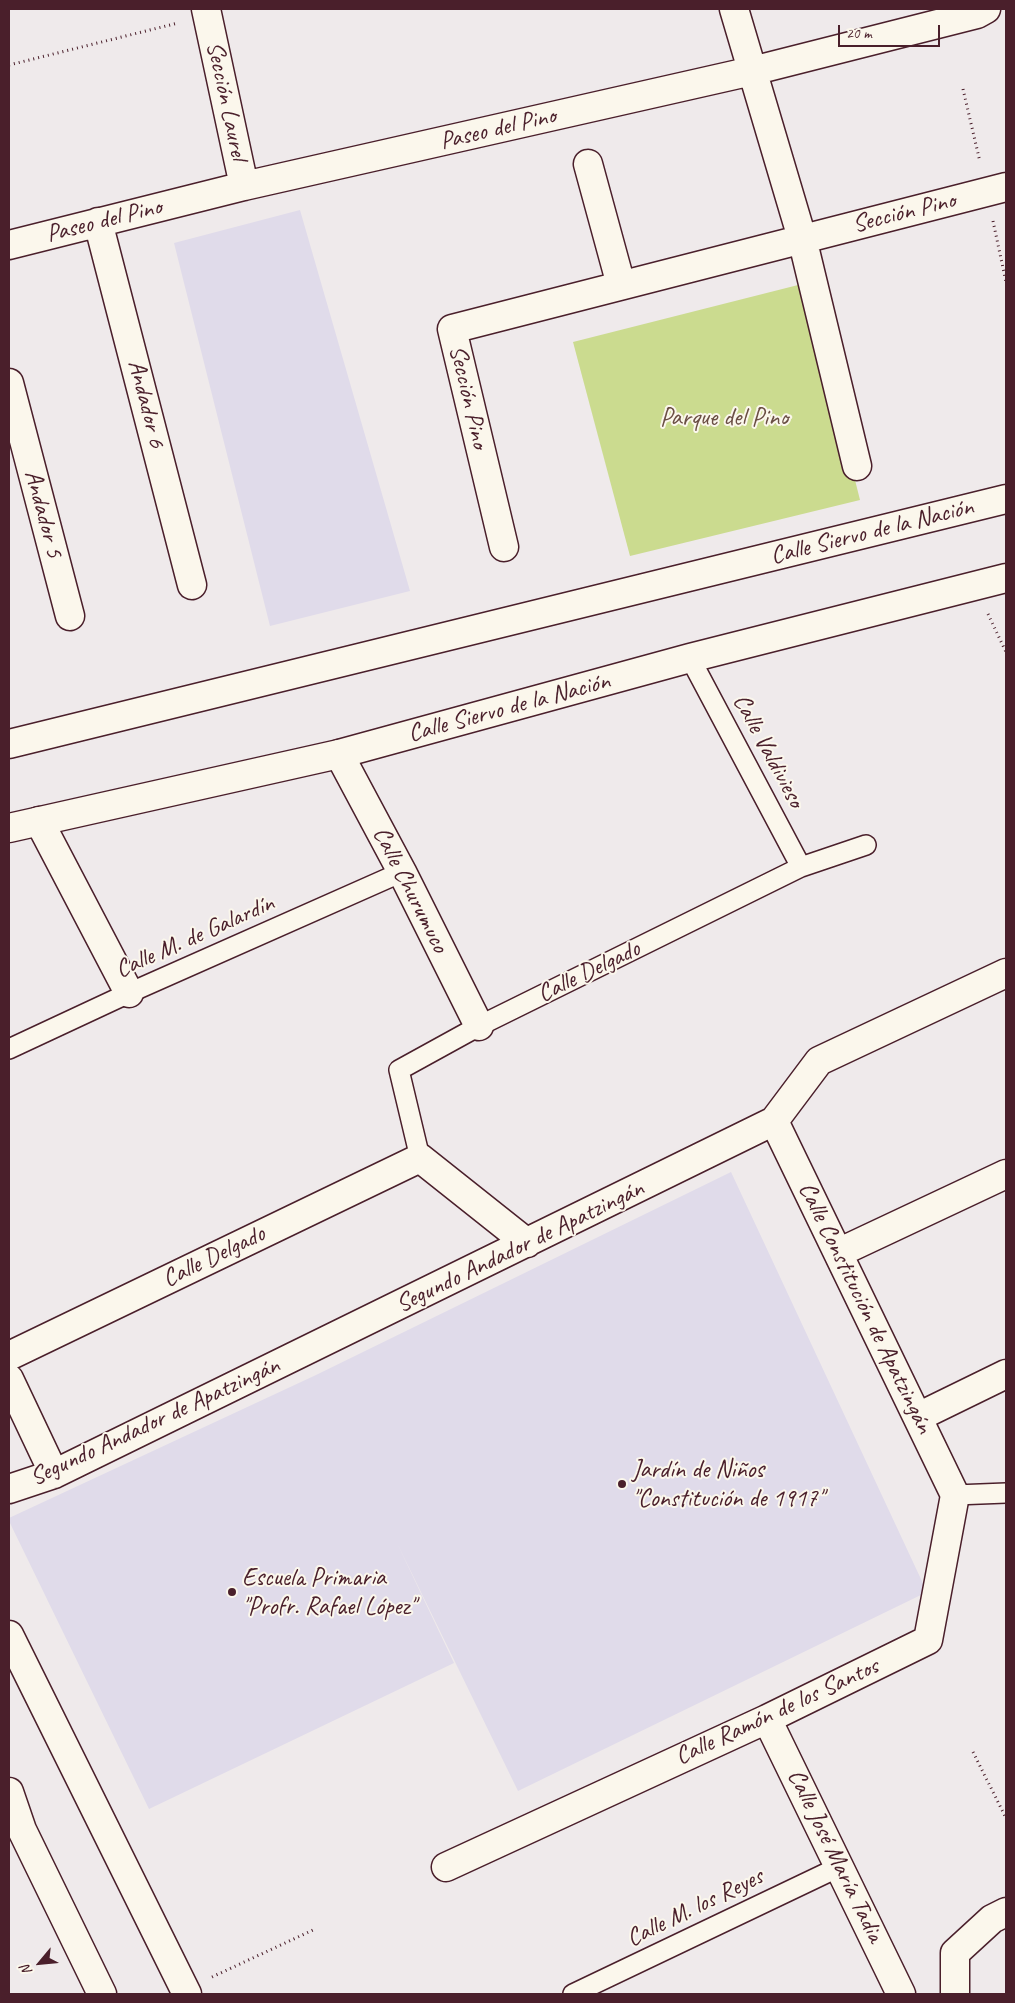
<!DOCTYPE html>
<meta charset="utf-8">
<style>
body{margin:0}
#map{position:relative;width:1015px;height:2003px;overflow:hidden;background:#efeaeb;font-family:Caveat,sans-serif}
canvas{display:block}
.frame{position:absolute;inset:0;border:10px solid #4a1f2b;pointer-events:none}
.north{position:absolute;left:15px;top:1938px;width:50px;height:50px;-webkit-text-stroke:4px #fbf7ec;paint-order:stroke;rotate:242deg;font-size:14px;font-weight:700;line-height:20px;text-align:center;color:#4a1f2b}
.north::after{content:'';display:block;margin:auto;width:18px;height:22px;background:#4a1f2b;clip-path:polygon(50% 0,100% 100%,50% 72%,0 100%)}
.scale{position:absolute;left:838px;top:25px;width:102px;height:22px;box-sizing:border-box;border:2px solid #4a1f2b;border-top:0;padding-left:6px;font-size:15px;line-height:18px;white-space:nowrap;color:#4a1f2b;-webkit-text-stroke:4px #fbf7ec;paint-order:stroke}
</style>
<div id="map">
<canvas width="1015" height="2003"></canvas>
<div class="frame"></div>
<div class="north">N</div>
<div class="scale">20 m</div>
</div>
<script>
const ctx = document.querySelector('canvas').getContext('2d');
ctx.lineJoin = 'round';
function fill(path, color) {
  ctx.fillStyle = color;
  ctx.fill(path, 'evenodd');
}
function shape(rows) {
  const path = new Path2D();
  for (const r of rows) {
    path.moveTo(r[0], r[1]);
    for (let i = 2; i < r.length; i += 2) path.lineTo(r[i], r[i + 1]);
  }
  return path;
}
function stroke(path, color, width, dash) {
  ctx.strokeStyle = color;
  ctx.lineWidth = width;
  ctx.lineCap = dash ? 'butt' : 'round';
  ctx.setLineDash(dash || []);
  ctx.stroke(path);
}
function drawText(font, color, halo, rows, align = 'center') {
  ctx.font = font + ' Caveat,sans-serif';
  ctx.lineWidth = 4;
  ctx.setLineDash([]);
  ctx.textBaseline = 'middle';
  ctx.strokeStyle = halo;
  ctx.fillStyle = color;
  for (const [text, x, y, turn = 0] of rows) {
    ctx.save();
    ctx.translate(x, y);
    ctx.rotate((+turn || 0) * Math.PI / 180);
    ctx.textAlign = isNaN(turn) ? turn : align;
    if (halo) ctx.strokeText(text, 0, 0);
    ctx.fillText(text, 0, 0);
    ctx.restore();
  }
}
const built = shape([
 [300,210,410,591,270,626,174,243],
 [731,1172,927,1592,518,1791,397,1543,454,1663,149,1809,9,1521,9,1518,316,1375]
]);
const green = shape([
 [806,283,860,500,630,556,573,342]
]);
const path = shape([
 [9,65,178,23],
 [963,89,980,162],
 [993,221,1006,282],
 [988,614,1006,652],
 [973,1752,1006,1818],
 [212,1977,313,1930]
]);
const lane = shape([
 [690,658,801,867],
 [9,1049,129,993,402,872],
 [420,1158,399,1070,479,1026,801,867,866,845],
 [955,1495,1006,1493],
 [573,1994,839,1867]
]);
const street = shape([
 [206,9,244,186],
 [734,9,802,238,857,466],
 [588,164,621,285],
 [98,222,192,585],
 [9,245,244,186,752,71,977,14,986,9],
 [9,383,70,616],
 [504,547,452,329,1006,187],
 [339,754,402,872,479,1026],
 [39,821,129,993],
 [838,1253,1006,1174],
 [9,1356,420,1158,527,1243],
 [9,1379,54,1474],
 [918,1417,1006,1374],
 [9,1489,54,1474,774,1121,819,1061,1006,973],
 [9,1635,187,1994],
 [767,1719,901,1994],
 [9,1792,22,1830,102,1994],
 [446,1867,767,1719,928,1640,955,1495,774,1121]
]);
const secondary = shape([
 [9,744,1006,499],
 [9,828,339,754,690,658,1006,578],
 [955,1994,955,1953,992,1919,1006,1912]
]);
const markers = [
 [622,1484,5,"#4a1f2b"],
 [232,1592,5,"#4a1f2b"]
];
const streetNames = [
 ["Sección Laurel",226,101,78],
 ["Paseo del Pino",498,129,-13],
 ["Sección Pino",904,213,-14],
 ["Paseo del Pino",104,221,-14],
 ["Sección Pino",468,397,77],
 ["Andador 6",146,404,76],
 ["Andador 5",43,514,75],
 ["Calle Siervo de la Nación",872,532,-14],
 ["Calle Siervo de la Nación",509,708,-15],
 ["Calle Valdivieso",768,751,62],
 ["Calle Churumuco",410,890,63],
 ["Calle M. de Galardín",195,937,-24],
 ["Calle Delgado",589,972,-26],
 ["Segundo Andador de Apatzingán",520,1247,-26],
 ["Calle Delgado",214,1257,-26],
 ["Calle Constitución de Apatzingán",865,1308,64],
 ["Segundo Andador de Apatzingán",155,1422,-25],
 ["Calle Ramón de los Santos",777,1712,-25],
 ["Calle José María Tadia",835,1856,64],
 ["Calle M. los Reyes",695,1908,-26]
];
const parkNames = [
 ["Parque del Pino",724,418]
];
const poiNames = [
 ["Jardín de Niños",632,1470],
 ["\"Constitución de 1917\"",632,1499],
 ["Escuela Primaria",242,1578],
 ["\"Profr. Rafael López\"",242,1607]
];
fill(built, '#e0dbea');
fill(green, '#cbdb8f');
stroke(lane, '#4a1f2b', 22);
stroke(street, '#4a1f2b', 31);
stroke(secondary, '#4a1f2b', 31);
stroke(path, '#4a1f2b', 3, [1, 4]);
stroke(lane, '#fbf7ec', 19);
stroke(street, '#fbf7ec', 28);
stroke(secondary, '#fbf7ec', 28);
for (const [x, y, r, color] of markers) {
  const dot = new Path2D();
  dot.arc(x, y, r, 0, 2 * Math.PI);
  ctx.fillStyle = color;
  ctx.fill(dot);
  stroke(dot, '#fbf7ec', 2);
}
drawText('25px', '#4a1f2b', '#fbf7ec', streetNames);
drawText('25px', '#6a4e44', '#fbf7ec', parkNames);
drawText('25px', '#4a1f2b', '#fbf7ec', poiNames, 'left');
</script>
